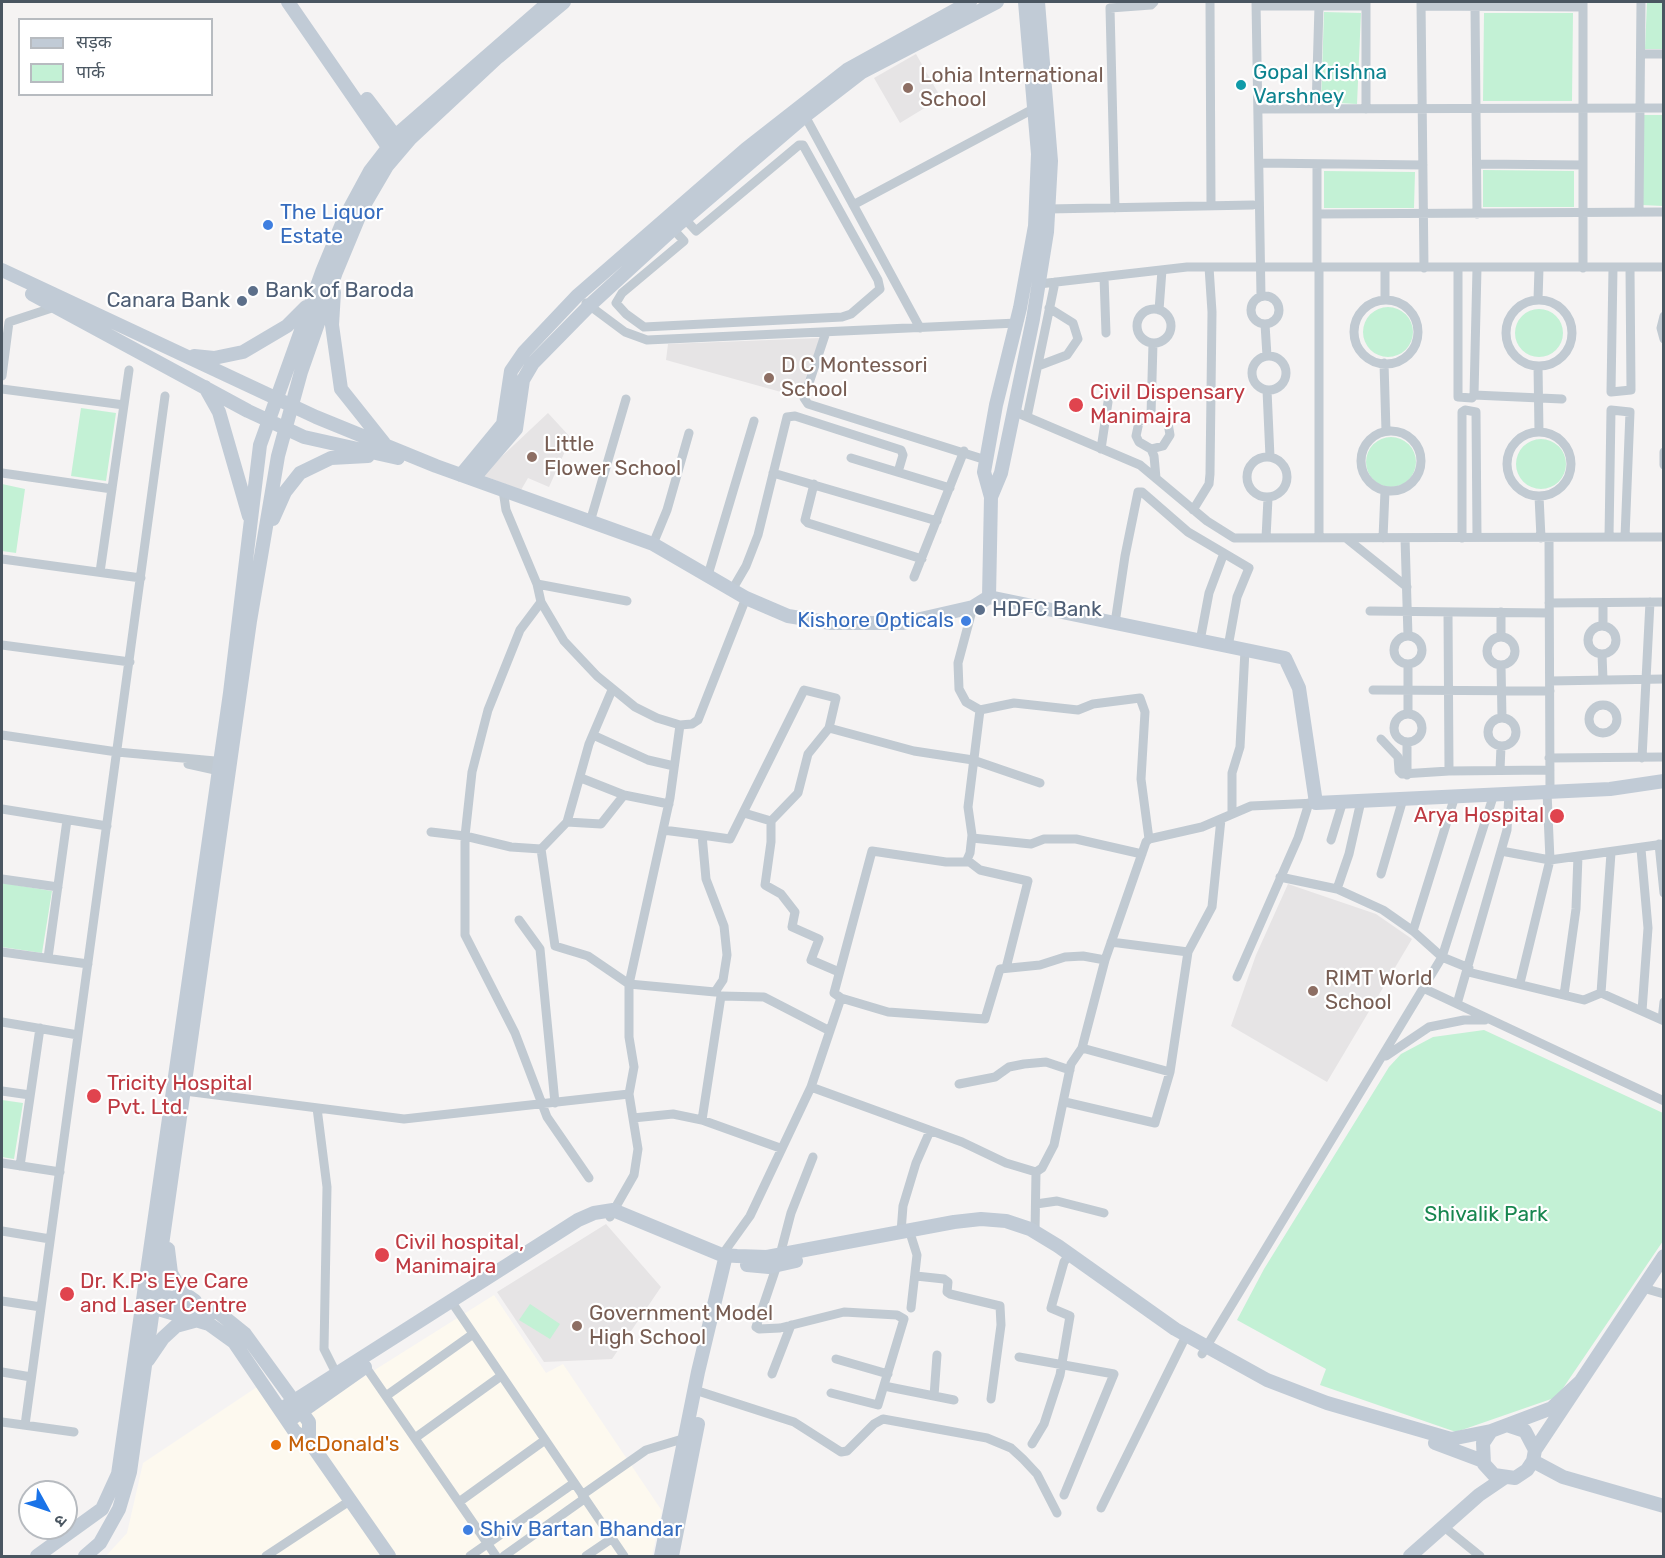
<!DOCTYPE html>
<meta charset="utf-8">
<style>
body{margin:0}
#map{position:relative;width:1665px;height:1558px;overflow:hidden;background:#f5f3f3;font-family:Rubik,"Noto Sans Devanagari",sans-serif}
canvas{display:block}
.frame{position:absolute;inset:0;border:3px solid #4a5661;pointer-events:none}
.legend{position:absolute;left:18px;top:18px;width:195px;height:78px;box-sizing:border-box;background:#fff;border:2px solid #b7bbc0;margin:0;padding:8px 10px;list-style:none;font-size:18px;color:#4a5661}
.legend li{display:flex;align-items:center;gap:12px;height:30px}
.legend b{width:30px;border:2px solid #b7bbc0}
.north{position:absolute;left:18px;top:1480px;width:60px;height:60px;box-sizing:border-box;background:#fff;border:2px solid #b7bbc0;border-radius:50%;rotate:130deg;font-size:16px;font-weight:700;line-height:24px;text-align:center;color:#4a5661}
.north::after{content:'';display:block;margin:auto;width:21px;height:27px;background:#1a73e8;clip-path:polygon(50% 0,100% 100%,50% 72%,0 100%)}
</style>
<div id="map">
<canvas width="1665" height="1558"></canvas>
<div class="frame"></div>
<ul class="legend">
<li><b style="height:8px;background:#c1cbd6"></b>सड़क</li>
<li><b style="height:16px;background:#c3f1d5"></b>पार्क</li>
</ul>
<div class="north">उ</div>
</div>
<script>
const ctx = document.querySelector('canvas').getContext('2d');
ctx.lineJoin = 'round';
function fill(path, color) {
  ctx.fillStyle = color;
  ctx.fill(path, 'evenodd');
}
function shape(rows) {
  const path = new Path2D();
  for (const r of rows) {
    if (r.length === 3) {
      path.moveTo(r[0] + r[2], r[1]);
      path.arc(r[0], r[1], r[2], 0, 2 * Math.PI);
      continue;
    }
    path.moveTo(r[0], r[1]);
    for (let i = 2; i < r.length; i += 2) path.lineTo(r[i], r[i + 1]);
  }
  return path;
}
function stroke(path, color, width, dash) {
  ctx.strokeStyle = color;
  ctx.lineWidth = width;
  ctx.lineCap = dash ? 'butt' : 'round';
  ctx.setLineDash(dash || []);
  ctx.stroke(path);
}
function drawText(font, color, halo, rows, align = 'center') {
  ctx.font = font + ' Rubik,sans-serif';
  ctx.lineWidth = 4.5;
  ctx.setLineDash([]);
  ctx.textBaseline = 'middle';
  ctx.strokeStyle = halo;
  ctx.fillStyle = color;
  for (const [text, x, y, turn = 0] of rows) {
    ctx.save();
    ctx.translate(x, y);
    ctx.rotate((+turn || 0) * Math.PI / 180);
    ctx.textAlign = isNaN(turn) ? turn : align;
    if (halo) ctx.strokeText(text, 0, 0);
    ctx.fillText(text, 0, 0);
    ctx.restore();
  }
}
const commercial = shape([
 [494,1295,546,1373,563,1364,662,1511,652,1556,106,1556,127,1533,143,1463,257,1387,286,1429,346,1388]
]);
const education = shape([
 [916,54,941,98,900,123,874,78],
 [820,338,799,397,666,360,668,344],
 [548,413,571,438,549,487,528,478,521,490,482,475],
 [1288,884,1376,914,1412,939,1327,1082,1231,1026,1256,955],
 [606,1224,661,1287,612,1359,544,1362,497,1292]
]);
const green = shape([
 [1647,2,1663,2,1663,49,1645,49],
 [1324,12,1361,13,1357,104,1321,102],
 [1484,13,1573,13,1572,101,1483,101],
 [1644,115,1663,115,1663,206,1642,205],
 [1483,170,1574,171,1574,207,1483,207],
 [1324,171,1415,172,1414,208,1324,208],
 [1388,332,25],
 [1539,333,24],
 [81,408,116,413,106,481,71,476],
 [1391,462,25],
 [1541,464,25],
 [2,484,25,489,16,553,2,551],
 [3,883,52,891,42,953,2,947],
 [1484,1030,1663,1113,1663,1241,1557,1397,1456,1432,1320,1385,1326,1369,1237,1320,1264,1269,1389,1067,1401,1054,1433,1037],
 [2,1100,23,1103,14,1159,2,1157],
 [530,1304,560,1324,550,1339,519,1320]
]);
const street = shape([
 [1210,2,1211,206],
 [1256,2,1261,296],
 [1366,2,1366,109],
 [1421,2,1424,268],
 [1583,2,1583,268],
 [1256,6,1366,6],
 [1421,6,1583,7],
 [1475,6,1477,214],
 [1641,54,1664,54],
 [1258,109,1664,108],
 [1316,109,1319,6],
 [805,116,920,328],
 [1259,163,1423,165],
 [1477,164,1583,165],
 [853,205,1035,108],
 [1115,208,1110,8,1151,5,1154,2],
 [1048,209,1253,205],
 [1639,212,1641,2],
 [1317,214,1664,212],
 [673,229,684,241,622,293,616,303,626,314,644,327,842,317,851,314,880,289,878,280,803,145,799,145,696,231,685,219],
 [1317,267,1317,164],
 [1458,268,1458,397,1472,398,1474,395,1562,399],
 [1613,268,1611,392,1631,390,1630,268],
 [1104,277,1106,333],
 [1039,284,1187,267,1664,267],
 [1265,310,14],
 [1385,300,1385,268],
 [1538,300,1539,268],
 [1539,333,33],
 [1386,332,32],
 [586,303,625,332,647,340,1017,323],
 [1154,326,17],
 [1159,310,1162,270],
 [1664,316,1661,328,1664,339],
 [1265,324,1267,356],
 [826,332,804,398,808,404,986,460],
 [1269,373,17],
 [1384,363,1386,431],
 [1038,366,1067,355,1078,339,1073,323,1049,308],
 [1538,366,1539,432],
 [2,376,9,322,58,306],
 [2,389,124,405],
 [1267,390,1270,457],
 [1474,395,1477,268],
 [1013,411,1140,465,1207,521,1234,538,1664,537],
 [1151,415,1153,343],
 [1027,417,1055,282],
 [1391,461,30],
 [1539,464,32],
 [1101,449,1108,402],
 [1151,449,1163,446,1170,435,1168,423,1163,418,1151,415,1139,422,1136,436,1139,442,1151,449,1154,456,1156,478],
 [1664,452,1664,465],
 [1267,477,20],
 [851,458,950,488],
 [2,473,112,489],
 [773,473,937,521],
 [814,484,805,520,808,523,922,559],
 [503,490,506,510,537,584,541,602,564,641,597,676,635,707,657,718,680,725],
 [1539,496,1541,538],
 [1193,510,1209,484,1210,474,1212,312,1209,267],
 [590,522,626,399],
 [1319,537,1319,267],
 [1609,537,1611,410,1630,412,1625,537],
 [1266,538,1268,498],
 [1346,538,1407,587],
 [1383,538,1385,491],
 [1405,538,1408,636],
 [1462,538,1462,412,1465,410,1476,412,1477,537],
 [1549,538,1550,791],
 [653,544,667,510,689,433],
 [2,559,141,578],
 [100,572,129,370],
 [708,575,754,421],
 [914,577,964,451],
 [537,584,627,601],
 [732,590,746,566,758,535,787,417,795,416,901,450,903,455,898,472],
 [1549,603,1664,602],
 [1370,611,1549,613],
 [1448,612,1449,771],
 [1115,623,1125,556,1138,492,1142,492,1188,532,1249,568,1237,597,1228,647],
 [1603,626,1603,603],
 [1602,640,14],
 [1408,650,14],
 [1501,637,1501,612],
 [1501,651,14],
 [1200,641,1209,593,1224,553],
 [2,645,130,662],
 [1602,654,1603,680],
 [1408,664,1408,714],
 [1501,665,1502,718],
 [1550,681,1664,679],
 [1373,690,1550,691],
 [1603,719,14],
 [980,710,1014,703,1078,710,1093,704,1140,698,1145,712,1141,779,1149,839],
 [1408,728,14],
 [1502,732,14],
 [2,735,117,752,226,762],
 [593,735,648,760,674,766],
 [1381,739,1398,757,1399,771,1402,774,1449,771,1550,770],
 [1549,758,1664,757],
 [1642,758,1650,602],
 [188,764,224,772],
 [1500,770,1501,746],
 [1407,775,1407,742],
 [581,778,624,795,669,804],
 [2,809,107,826],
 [744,813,771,821,798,793,808,754,829,728,914,751,973,760,1040,783],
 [1232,814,1232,773,1240,747,1245,650],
 [771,821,771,842,765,885,781,894,795,912,792,927,819,939,811,960,839,972],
 [567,822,601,824,624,795],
 [431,832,465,836,472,772,488,710,520,630,541,602],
 [702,835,730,839,804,690,836,698,829,728],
 [972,838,1031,844,1044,839,1076,839,1142,854],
 [1331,840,1343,801],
 [1659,844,1664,893],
 [541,849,567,822,589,744,612,690],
 [1641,849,1648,928,1642,1011],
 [1501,851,1550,860,1664,844],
 [967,860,980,870,1028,881,1006,968],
 [1381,874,1403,799],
 [2,879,58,887],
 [1337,889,1349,854,1361,801],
 [519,920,540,949,555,1103],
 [1413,931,1455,796],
 [1111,942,1188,952],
 [2,952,88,964],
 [48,958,67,820],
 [1469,968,1442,957,1494,794],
 [1468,972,1584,1000,1601,993,1664,1021],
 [1237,977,1298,838,1309,803],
 [1520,983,1550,860,1547,792],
 [1423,988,1664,1101],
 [1601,993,1611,853],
 [1564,995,1576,909,1578,856],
 [841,998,834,993,872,851,946,862,966,862,970,853,972,835,968,807,980,710,966,702,959,689,958,663,973,607],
 [1457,1004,1507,830,1509,793],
 [1662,1020,1664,1002],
 [2,1022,78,1035],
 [1082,1048,1170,1072],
 [1386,1056,1429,1027,1464,1020,1485,1020],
 [959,1084,995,1077,1009,1067,1024,1064,1046,1062,1070,1070],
 [811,1087,841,998,888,1012,985,1019,1000,969,1040,965,1065,957,1083,956,1105,960],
 [2,1091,30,1095],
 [185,1091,404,1119,629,1094,638,1149,634,1175,610,1217],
 [629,1094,634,1067,629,1037,629,984,670,798,680,725,692,724,698,720,746,598],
 [1065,1102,1155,1123,1170,1072,1188,952,1212,907,1221,819],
 [317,1108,327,1187,324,1349,338,1377],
 [633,1118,673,1114,702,1120,780,1148],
 [702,1120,721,996,764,997,830,1031],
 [2,1163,60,1172],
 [20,1166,40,1028],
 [1036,1172,1042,1168,1054,1145,1071,1064,1082,1048,1105,960,1146,842,1149,839,1202,827,1251,806,1316,803],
 [589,1178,547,1117,515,1033,465,935,465,836,511,847,541,849,555,946,588,956,629,984,715,992,723,980,727,955,724,926,706,879,702,835,663,830],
 [1036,1204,1057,1201,1104,1213],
 [2,1231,50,1239],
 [901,1232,903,1206,916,1163,930,1131],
 [911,1236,917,1255,911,1308],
 [722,1255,750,1216,811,1087,962,1142,1006,1163,1036,1172,1035,1232],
 [780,1255,791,1213,813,1157],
 [777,1265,756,1327,759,1329,780,1328,844,1312,897,1315,904,1319,878,1405,831,1393],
 [916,1276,944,1279,948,1282,947,1292,950,1294,1000,1306,1001,1325,991,1399],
 [1643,1288,1664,1294],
 [2,1301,41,1307],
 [451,1301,624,1556],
 [1202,1354,1442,957,1413,931,1383,910,1337,889,1280,877],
 [1019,1357,1114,1374,1064,1495],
 [836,1359,888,1374],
 [363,1363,496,1556],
 [2,1372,31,1377],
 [772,1374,791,1325],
 [884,1386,954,1400],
 [701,1392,794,1422,841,1452,847,1451,874,1424,883,1419,987,1438,1011,1448,1023,1459,1037,1474,1057,1513],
 [386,1396,473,1334],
 [934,1396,937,1355],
 [2,1422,74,1432],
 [25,1425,165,396],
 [415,1438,501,1376],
 [1032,1444,1044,1424,1060,1375,1070,1316,1051,1308,1064,1262,1070,1254],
 [582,1495,646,1450,689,1437],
 [459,1502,545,1440],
 [1101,1508,1183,1342],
 [1443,1526,1480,1556],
 [266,1556,351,1500],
 [470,1556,574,1483],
 [504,1556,584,1499],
 [586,1556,611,1539]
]);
const secondary = shape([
 [288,2,388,147],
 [367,99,396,137],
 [2,270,316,417,436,466,653,544,746,598,788,616,831,623,903,623,973,607,989,597,1285,658,1299,688,1316,803,1610,789,1664,781],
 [334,292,332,325,341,389,384,443],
 [32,294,248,411,304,437,398,458],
 [194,356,214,358,243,352,287,326,306,307],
 [205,387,219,412,249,516],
 [461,475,503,424,511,371,524,352,577,296,746,149,847,70,970,2],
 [473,479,516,429,523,380,533,363,589,306,673,229,805,116,862,72,997,2],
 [991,497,1001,473,1033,319,1047,232,1051,161,1038,2],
 [273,519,285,492,300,473,331,458,368,456],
 [989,597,991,497,984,472,996,405,1020,308,1035,226,1038,154,1025,2],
 [168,1249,171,1273,181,1291,195,1301],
 [747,1265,769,1267,796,1261],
 [149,1291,219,1313,245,1334,309,1422,309,1441],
 [148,1306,209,1324,234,1342,295,1432,309,1441,389,1556],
 [148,1360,163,1338,176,1326,198,1320],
 [280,1410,578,1220,594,1213,613,1210,722,1255,737,1256,767,1257,954,1222,981,1219,1006,1221,1030,1229,1058,1246,1175,1329,1267,1380,1327,1403,1451,1439,1491,1431,1552,1408,1580,1382],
 [294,1417,365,1367],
 [1491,1431,1483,1443,1484,1464,1494,1475,1515,1478,1527,1470,1533,1461,1535,1450,1525,1431,1507,1425],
 [1435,1443,1483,1461],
 [1535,1450,1664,1256],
 [1533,1461,1563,1477,1664,1506],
 [37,1556,102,1509,118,1474,230,693,260,445,322,272,344,219,370,171,401,131,549,2],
 [85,1556,100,1543,119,1509,130,1472,250,621,278,456,301,372,336,272,363,207,387,166,410,139,498,57,564,2],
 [661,1556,698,1372,726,1255],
 [672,1556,698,1424],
 [1410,1556,1479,1495,1504,1478]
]);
const markers = [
 [1241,85,6,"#0f9aa8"],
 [908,88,6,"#8d6e63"],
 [268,225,6,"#3f7fe0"],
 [253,291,6,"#5c6f8a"],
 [242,301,6,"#5c6f8a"],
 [769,378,6,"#8d6e63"],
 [1076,405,8,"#e0444e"],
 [532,457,6,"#8d6e63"],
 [980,610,6,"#5c6f8a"],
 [966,621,6,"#3f7fe0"],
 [1557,816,8,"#e0444e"],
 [1313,991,6,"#8d6e63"],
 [94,1096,8,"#e0444e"],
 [382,1255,8,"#e0444e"],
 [67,1294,8,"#e0444e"],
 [577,1326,6,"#8d6e63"],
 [276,1445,6,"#e8710a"],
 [468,1530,6,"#3f7fe0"]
];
const cultureNames = [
 ["Gopal Krishna",1253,73],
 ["Varshney",1253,97]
];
const educationNames = [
 ["Lohia International",920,76],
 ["School",920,100],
 ["D C Montessori",781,366],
 ["School",781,390],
 ["Little",544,445],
 ["Flower School",544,469],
 ["RIMT World",1325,979],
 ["School",1325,1003],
 ["Government Model",589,1314],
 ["High School",589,1338]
];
const shopNames = [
 ["The Liquor",280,213],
 ["Estate",280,237],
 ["Kishore Opticals",954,621,"right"],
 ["Shiv Bartan Bhandar",480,1530]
];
const serviceNames = [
 ["Bank of Baroda",265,291],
 ["Canara Bank",230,301,"right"],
 ["HDFC Bank",992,610]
];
const healthNames = [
 ["Civil Dispensary",1090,393],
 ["Manimajra",1090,417],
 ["Arya Hospital",1544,816,"right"],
 ["Tricity Hospital",107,1084],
 ["Pvt. Ltd.",107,1108],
 ["Civil hospital,",395,1243],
 ["Manimajra",395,1267],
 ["Dr. K.P's Eye Care",80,1282],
 ["and Laser Centre",80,1306]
];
const parkNames = [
 ["Shivalik Park",1486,1215]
];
const foodNames = [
 ["McDonald's",288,1445]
];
fill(commercial, '#fdf9ef');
fill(education, '#e6e4e5');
fill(green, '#c3f1d5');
stroke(street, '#c1cad2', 9);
stroke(secondary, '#c1cbd6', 14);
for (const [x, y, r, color] of markers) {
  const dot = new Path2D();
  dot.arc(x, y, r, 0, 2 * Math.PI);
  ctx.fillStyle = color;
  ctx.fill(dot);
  stroke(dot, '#fff', 2);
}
drawText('21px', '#0d838f', '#fff', cultureNames, 'left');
drawText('21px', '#785e54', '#fff', educationNames, 'left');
drawText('21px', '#366cbe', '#fff', shopNames, 'left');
drawText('21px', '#4e5e75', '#fff', serviceNames, 'left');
drawText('21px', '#be3a42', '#fff', healthNames, 'left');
drawText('21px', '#17864f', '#fff', parkNames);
drawText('21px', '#c56008', '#fff', foodNames, 'left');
</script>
